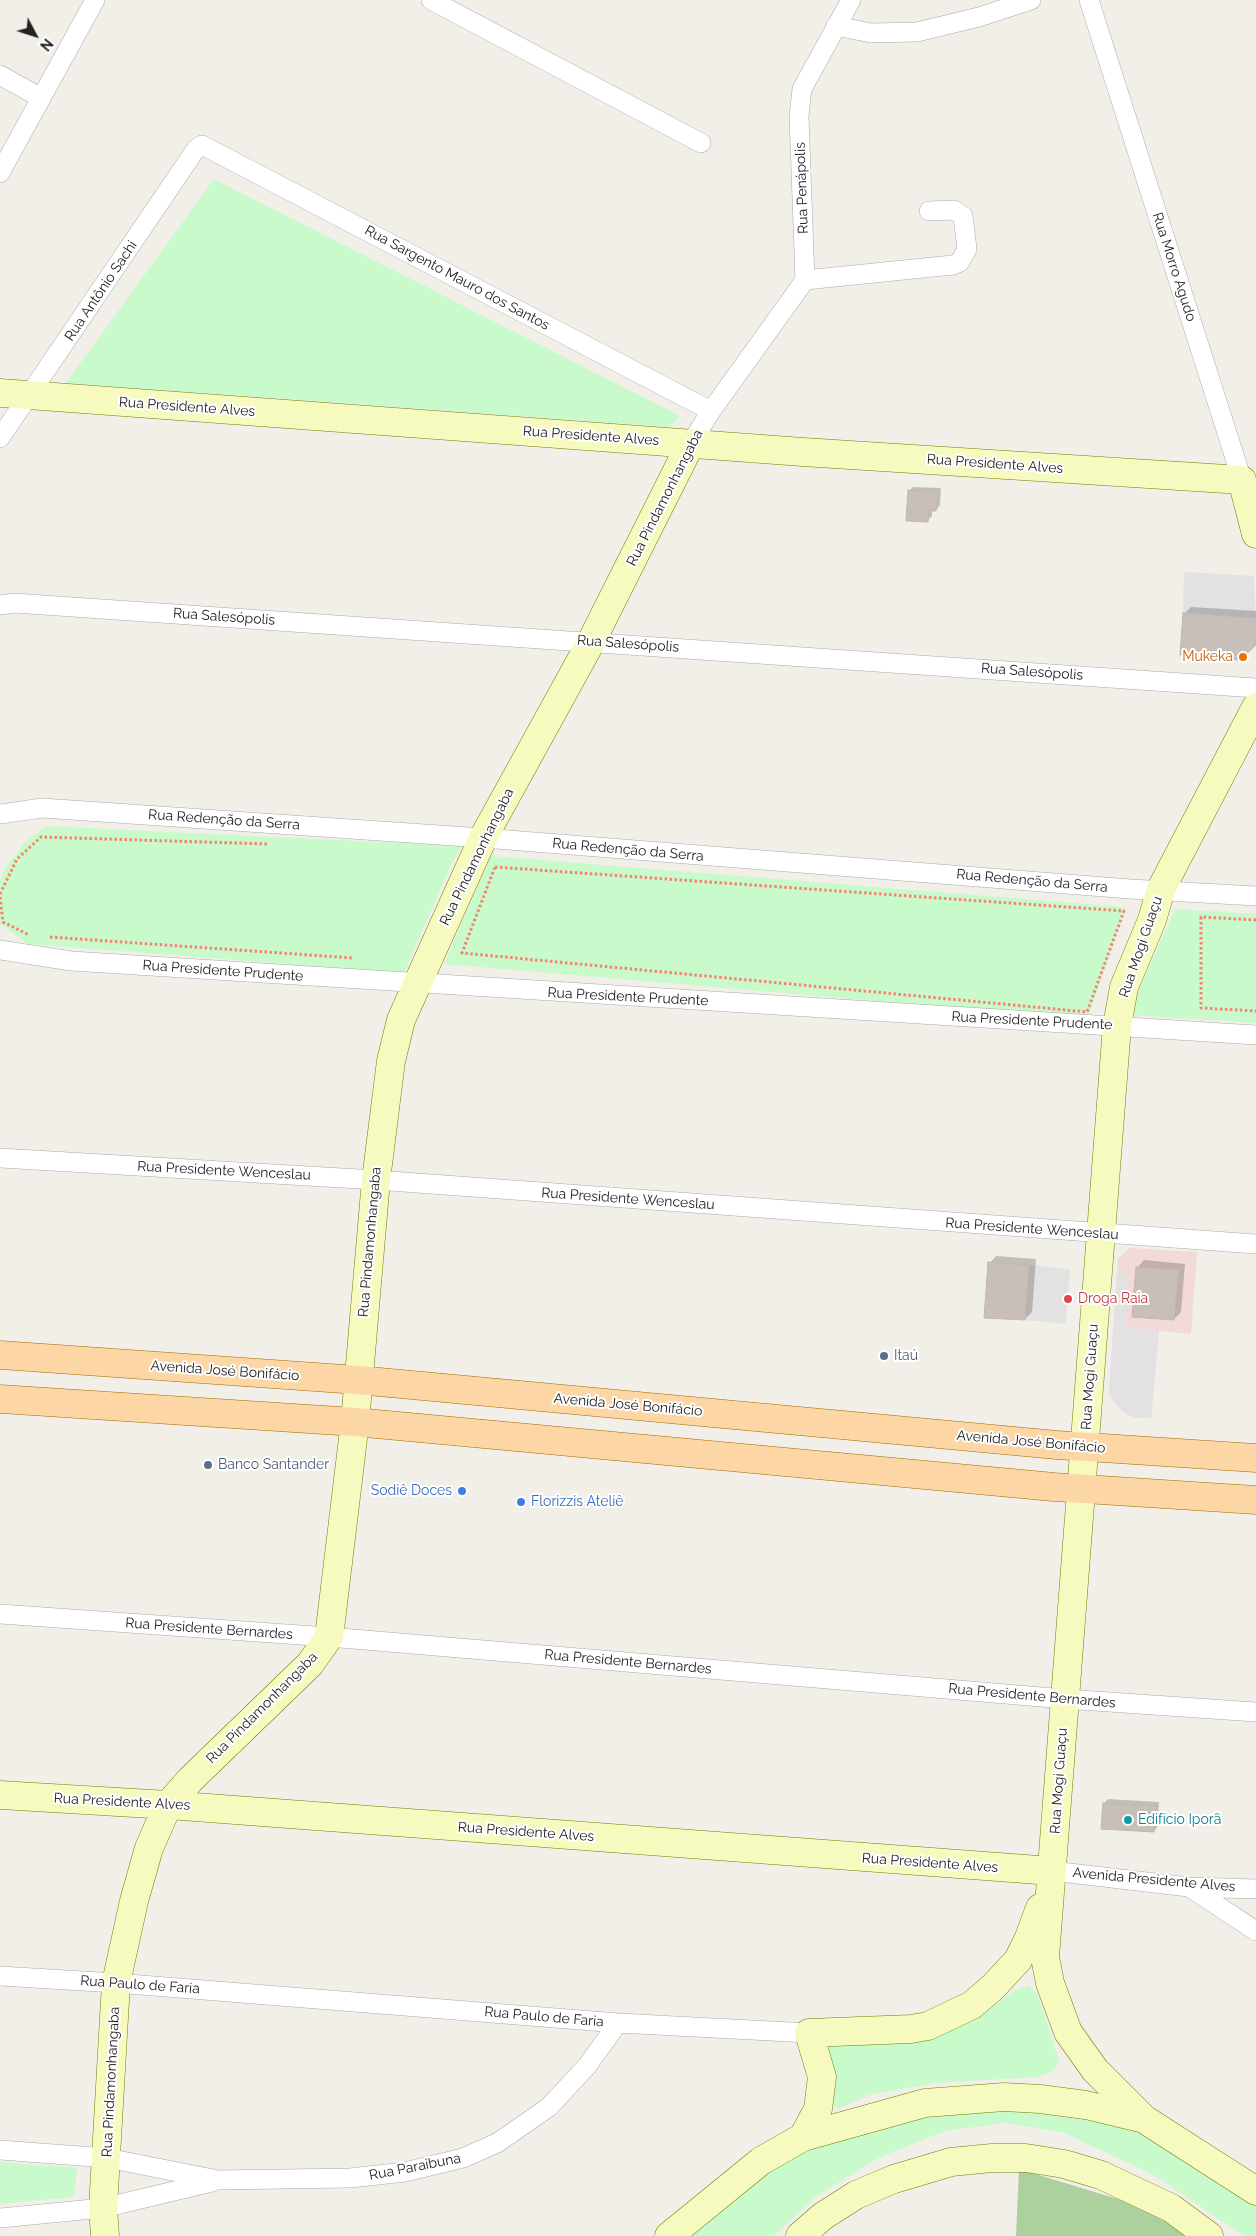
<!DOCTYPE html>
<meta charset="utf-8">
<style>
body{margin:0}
#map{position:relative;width:1256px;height:2236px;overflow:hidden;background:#f2efe9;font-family:Raleway,sans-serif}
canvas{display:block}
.north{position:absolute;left:10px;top:10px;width:50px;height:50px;-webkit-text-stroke:4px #fff;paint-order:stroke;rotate:130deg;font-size:14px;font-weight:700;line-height:20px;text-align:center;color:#222}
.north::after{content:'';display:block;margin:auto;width:18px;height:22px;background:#222;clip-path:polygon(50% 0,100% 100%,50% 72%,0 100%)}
</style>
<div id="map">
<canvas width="1256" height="2236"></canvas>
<div class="north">N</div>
</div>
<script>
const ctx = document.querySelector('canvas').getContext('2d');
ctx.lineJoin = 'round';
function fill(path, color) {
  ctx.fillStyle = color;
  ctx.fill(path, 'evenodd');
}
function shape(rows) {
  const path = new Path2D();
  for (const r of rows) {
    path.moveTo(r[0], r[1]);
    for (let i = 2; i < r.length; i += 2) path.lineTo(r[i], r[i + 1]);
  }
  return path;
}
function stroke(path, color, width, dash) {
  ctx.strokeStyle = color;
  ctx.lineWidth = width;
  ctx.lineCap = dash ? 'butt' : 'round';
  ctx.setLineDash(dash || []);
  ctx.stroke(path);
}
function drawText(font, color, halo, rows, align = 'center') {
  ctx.font = font + ' Raleway,sans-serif';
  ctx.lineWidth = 4;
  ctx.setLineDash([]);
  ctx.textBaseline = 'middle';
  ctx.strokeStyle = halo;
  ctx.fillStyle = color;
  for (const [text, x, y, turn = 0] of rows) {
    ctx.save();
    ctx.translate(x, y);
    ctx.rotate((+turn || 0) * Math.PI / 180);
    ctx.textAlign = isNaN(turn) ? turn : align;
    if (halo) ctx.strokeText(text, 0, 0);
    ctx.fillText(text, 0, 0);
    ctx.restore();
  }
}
const commercial = shape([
 [1130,1248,1197,1252,1191,1334,1159,1331,1151,1418,1135,1418,1125,1413,1114,1403,1109,1392,1118,1258]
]);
const forest = shape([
 [1019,2169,1144,2207,1186,2236,1016,2236]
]);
const park = shape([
 [214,179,680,416,669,427,66,383],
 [46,826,462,846,451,865,404,973,28,944,0,924,0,880,5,869,26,841],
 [491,856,1125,907,1088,1019,444,964],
 [1175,909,1256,914,1256,1023,1128,1015],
 [1029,1985,1038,1996,1059,2060,1055,2070,1039,2077,934,2083,869,2095,838,2109,828,2101,825,2051,837,2043,912,2044,948,2031,987,2011,1015,1990],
 [939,2107,1104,2111,1256,2204,1256,2236,1244,2236,1154,2175,1062,2132,1004,2123,945,2131,878,2158,814,2198,774,2236,689,2236,791,2155],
 [0,2162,77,2168,74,2197,0,2204]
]);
const parking = shape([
 [1184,572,1254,576,1256,618,1183,613],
 [1029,1265,1070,1269,1066,1324,1025,1320],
 [1117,1274,1129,1275,1125,1327,1159,1331,1151,1418,1135,1418,1125,1413,1114,1403,1109,1392]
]);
const shadow = shape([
 [913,487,941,488,940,505,936,510,932,510,932,516,928,520,909,491],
 [1191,607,1256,611,1256,643,1184,614],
 [996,1256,1036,1259,1032,1312,1025,1319,990,1263],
 [1144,1260,1185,1264,1181,1312,1174,1319,1138,1267],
 [1108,1799,1159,1802,1158,1826,1154,1831,1104,1803]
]);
const building = shape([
 [908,490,938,492,936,511,929,511,928,522,906,521,908,490],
 [1183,613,1256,618,1256,645,1240,660,1180,655,1183,613],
 [988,1262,1029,1265,1025,1320,984,1318,988,1262],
 [1136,1267,1179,1270,1174,1320,1132,1317,1136,1267],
 [1103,1803,1156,1806,1154,1832,1101,1829,1103,1803]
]);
const path = shape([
 [495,867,1124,911,1087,1012,462,953,495,867],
 [0,894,17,859,41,837,269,844],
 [0,897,3,922,29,935],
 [1256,920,1201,917,1201,1008,1256,1011],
 [50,937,353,958]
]);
const street = shape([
 [431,0,701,143],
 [851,0,802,89,799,116,805,280,953,265,960,262,967,249,963,216,954,210,929,211],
 [1089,0,1242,480],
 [836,26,871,33,917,32,979,17,1031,0],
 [0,75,41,98],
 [0,173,95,0],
 [0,438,196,149,202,145,711,411],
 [691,443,711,411,805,280],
 [0,605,14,603,1256,688],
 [0,814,42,808,483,838,1130,889,1256,896],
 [0,950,71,961,1256,1035],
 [0,1158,376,1180,1256,1244],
 [0,1614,329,1637,1065,1699,1256,1712],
 [1052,1871,1189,1887,1256,1889],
 [1189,1887,1256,1931],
 [0,1976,116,1983,618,2023,809,2033],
 [0,2150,107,2158,218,2180,350,2178,405,2172,463,2158,497,2143,549,2107,587,2066,618,2023],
 [0,2218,103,2208,212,2182]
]);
const secondary = shape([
 [0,393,803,452,1242,480,1256,534],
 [0,1795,168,1805,1052,1871],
 [1144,2119,1095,2070,1068,2032,1050,1983,1045,1957,1117,1026,1124,987,1152,920,1161,889,1256,707],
 [803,2137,818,2109,822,2077,809,2033,911,2029,928,2026,972,2005,993,1987,1018,1960,1028,1940,1040,1908],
 [105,2236,103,2208,116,1983,134,1901,149,1848,168,1805,190,1780,310,1664,329,1637,355,1422,376,1180,391,1061,401,1020,483,838,591,642,691,443],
 [669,2236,761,2161,803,2137,925,2103,1004,2097,1040,2099,1086,2105,1144,2119,1256,2191],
 [800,2236,823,2216,856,2195,894,2179,951,2162,992,2158,1026,2158,1064,2164,1101,2175,1171,2208,1209,2236]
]);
const primary = shape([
 [0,1355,358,1380,1057,1445,1256,1458],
 [0,1399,355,1422,1054,1487,1256,1500]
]);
const markers = [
 [1243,657,5,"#e8710a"],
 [1068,1299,5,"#e0444e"],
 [884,1356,5,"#5c6f8a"],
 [208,1465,5,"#5c6f8a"],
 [462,1491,5,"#3f7fe0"],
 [521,1502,5,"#3f7fe0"],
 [1128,1820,5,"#0f9aa8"]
];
const streetNames = [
 ["Rua Penápolis",802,188,-92],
 ["Rua Morro Agudo",1174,267,72],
 ["Rua Sargento Mauro dos Santos",457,278,28],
 ["Rua Antônio Sachi",101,291,-56],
 ["Rua Presidente Alves",187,407,4],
 ["Rua Presidente Alves",591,436,4],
 ["Rua Presidente Alves",995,464,4],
 ["Rua Pindamonhangaba",665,498,-63],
 ["Rua Salesópolis",224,617,4],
 ["Rua Salesópolis",628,644,4],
 ["Rua Salesópolis",1032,672,4],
 ["Rua Redenção da Serra",224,820,4],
 ["Rua Redenção da Serra",628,850,5],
 ["Rua Pindamonhangaba",477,857,-64],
 ["Rua Redenção da Serra",1032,881,5],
 ["Rua Mogi Guaçu",1141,947,-71],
 ["Rua Presidente Prudente",223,971,4],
 ["Rua Presidente Prudente",628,997,3],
 ["Rua Presidente Prudente",1032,1021,3],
 ["Rua Presidente Wenceslau",224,1171,3],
 ["Rua Presidente Wenceslau",628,1199,4],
 ["Rua Presidente Wenceslau",1032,1229,4],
 ["Rua Pindamonhangaba",370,1242,-85],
 ["Avenida José Bonifácio",225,1371,4],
 ["Rua Mogi Guaçu",1090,1377,-86],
 ["Avenida José Bonifácio",628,1405,5],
 ["Avenida José Bonifácio",1031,1442,5],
 ["Rua Presidente Bernardes",209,1629,4],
 ["Rua Presidente Bernardes",628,1662,5],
 ["Rua Presidente Bernardes",1032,1696,5],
 ["Rua Pindamonhangaba",262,1708,-45],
 ["Rua Mogi Guaçu",1059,1781,-86],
 ["Rua Presidente Alves",122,1802,3],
 ["Rua Presidente Alves",526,1832,4],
 ["Rua Presidente Alves",930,1863,4],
 ["Avenida Presidente Alves",1154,1880,5],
 ["Rua Paulo de Faria",140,1985,4],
 ["Rua Paulo de Faria",544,2017,5],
 ["Rua Pindamonhangaba",111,2082,-87],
 ["Rua Paraibuna",415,2167,-11]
];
const foodNames = [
 ["Mukeka",1233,657]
];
const healthNames = [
 ["Droga Raia",1078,1299]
];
const serviceNames = [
 ["Itaú",894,1356],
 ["Banco Santander",218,1465]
];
const shopNames = [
 ["Sodiê Doces",452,1491],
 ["Florizzis Ateliê",531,1502,"left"]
];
const cultureNames = [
 ["Edifício Iporã",1138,1820]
];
fill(commercial, '#f2dad9');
fill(forest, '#add19e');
fill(park, '#c8facc');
fill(parking, '#e2e2e2');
fill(shadow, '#0003');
fill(building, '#c7bfb8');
stroke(building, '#c4b6ab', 1);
stroke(street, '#a9a9a9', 20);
stroke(secondary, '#707d05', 29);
stroke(primary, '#a06b00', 29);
stroke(path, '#fa8072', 3, [2.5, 2.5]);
stroke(street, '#fff', 19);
stroke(secondary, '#f7fabf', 28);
stroke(primary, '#fcd6a4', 28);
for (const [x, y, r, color] of markers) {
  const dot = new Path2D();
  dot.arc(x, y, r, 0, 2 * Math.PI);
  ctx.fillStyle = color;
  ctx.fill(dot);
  stroke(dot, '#fff', 2);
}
drawText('14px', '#222', '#fff', streetNames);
drawText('14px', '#c56008', '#fff', foodNames, 'right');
drawText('14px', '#be3a42', '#fff', healthNames, 'left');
drawText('14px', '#4e5e75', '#fff', serviceNames, 'left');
drawText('14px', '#366cbe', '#fff', shopNames, 'right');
drawText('14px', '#0d838f', '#fff', cultureNames, 'left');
</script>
